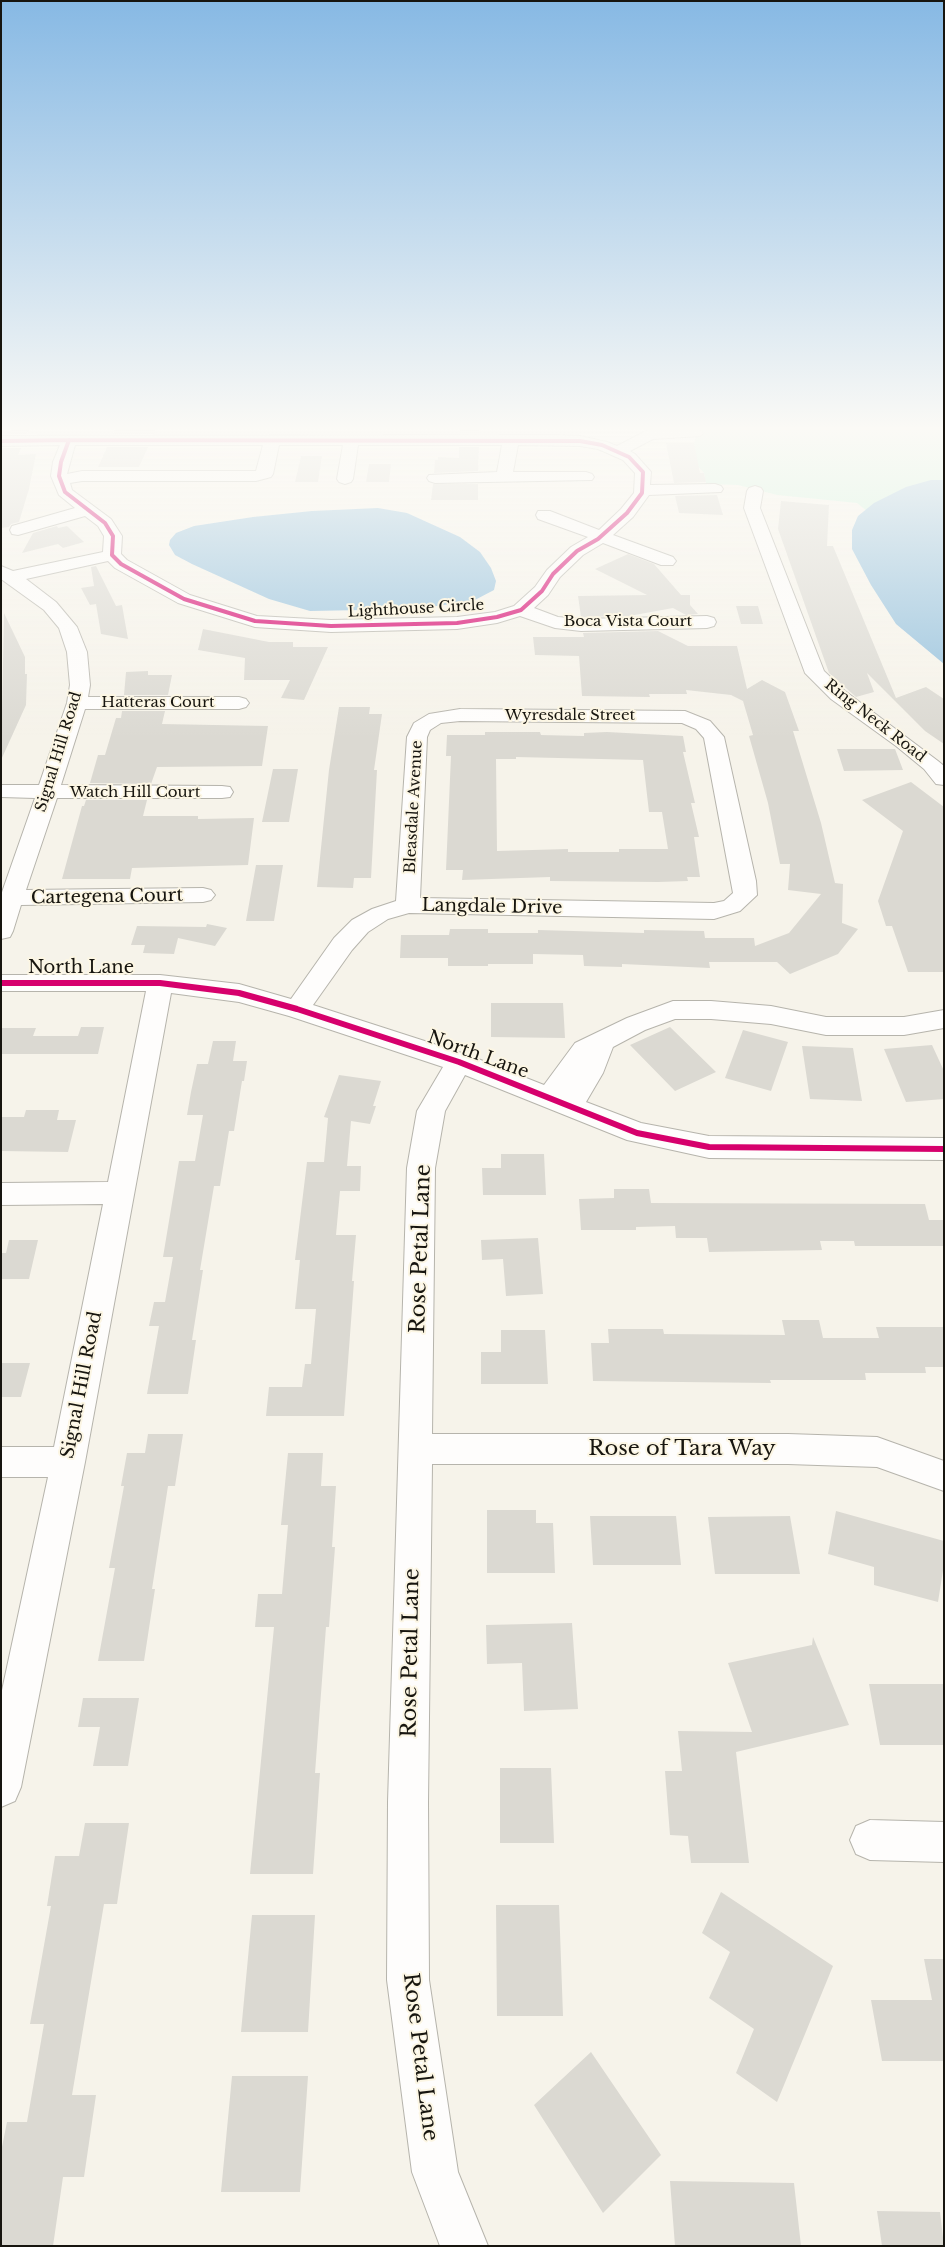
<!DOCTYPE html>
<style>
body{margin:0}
#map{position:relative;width:945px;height:2247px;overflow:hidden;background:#f6f3ea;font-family:"Libre Baskerville",serif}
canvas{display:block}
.frame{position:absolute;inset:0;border:2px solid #17150f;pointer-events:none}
</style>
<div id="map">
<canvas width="945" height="2247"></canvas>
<div class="frame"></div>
</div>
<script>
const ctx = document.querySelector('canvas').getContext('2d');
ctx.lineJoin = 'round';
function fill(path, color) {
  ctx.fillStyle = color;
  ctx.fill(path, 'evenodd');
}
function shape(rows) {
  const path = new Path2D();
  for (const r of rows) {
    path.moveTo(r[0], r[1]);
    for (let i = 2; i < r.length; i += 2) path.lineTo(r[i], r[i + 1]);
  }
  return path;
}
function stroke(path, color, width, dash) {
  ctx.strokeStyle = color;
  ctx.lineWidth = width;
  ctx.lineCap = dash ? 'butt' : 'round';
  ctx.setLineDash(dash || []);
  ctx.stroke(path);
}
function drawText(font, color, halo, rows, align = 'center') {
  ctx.font = font + ' "Libre Baskerville",serif';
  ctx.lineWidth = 4;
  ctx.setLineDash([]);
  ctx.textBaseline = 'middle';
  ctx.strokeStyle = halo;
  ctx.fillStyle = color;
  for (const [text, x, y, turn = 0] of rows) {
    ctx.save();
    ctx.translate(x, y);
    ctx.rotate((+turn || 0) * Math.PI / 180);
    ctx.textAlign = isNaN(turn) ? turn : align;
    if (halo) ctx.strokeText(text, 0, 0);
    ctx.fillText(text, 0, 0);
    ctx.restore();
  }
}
const green = shape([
 [695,425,944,425,944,516,873,516,857,503,777,495,738,485,706,484,704,473,696,464,694,443,698,432]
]);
const water = shape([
 [931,480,944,480,944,664,896,624,871,585,852,549,852,530,858,516,874,503,906,487],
 [378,508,407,513,460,537,480,552,491,568,496,581,494,590,473,601,415,609,310,611,269,599,192,564,175,555,169,545,170,540,176,533,194,526,253,517,312,511]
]);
const building = shape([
 [13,425,30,425,27,434,9,434],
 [118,425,158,425,154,434,113,434],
 [460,425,479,425,479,433,460,433],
 [666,443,694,443,700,473,704,473,706,482,674,483],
 [107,447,148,447,139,467,98,467],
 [459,447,479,447,478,471,434,473,435,460,438,460,438,457,459,458],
 [3,448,21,448,18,455,36,454,29,489,19,522,11,524,9,527,1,528,1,452],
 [301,456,322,456,318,482,295,482],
 [369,464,391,464,389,482,366,482],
 [433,484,478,484,478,500,431,500],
 [717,495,723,515,679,513,675,496],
 [781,501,829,505,827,546,833,546,896,698,926,687,944,699,944,744,925,731,867,673,874,692,856,697,829,673,778,529],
 [57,526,58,528,67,526,84,542,63,548,58,544,22,553,33,533],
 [628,554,654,564,681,595,690,595,690,605,698,614,686,615,673,608,629,616,581,617,578,596,647,595,595,569],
 [96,566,116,606,122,605,128,639,101,634,96,604,90,605,81,588,94,586,91,567],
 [736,606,758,606,763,624,741,624],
 [4,613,25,657,25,674,27,674,26,705,1,760],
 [203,629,269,642,293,642,293,647,328,647,304,700,281,698,290,680,244,680,245,658,198,650],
 [658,631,688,646,737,646,747,689,762,680,785,692,799,731,793,731,821,823,835,883,843,884,842,923,858,929,838,954,790,974,777,962,709,962,710,968,622,964,622,967,584,966,583,955,533,954,533,964,488,964,488,966,448,966,448,958,400,958,401,935,449,935,450,929,488,929,488,933,538,933,538,930,644,933,644,930,704,931,705,938,754,938,755,946,789,933,821,894,788,890,790,864,780,864,768,803,749,736,753,735,743,701,731,695,686,690,687,694,649,694,650,697,582,696,579,656,535,655,533,637,584,637,583,633],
 [148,671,148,675,172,675,168,695,124,695,126,672],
 [339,707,370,707,369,714,382,714,374,770,377,770,371,878,354,878,353,888,317,887,329,770],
 [122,711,165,711,162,724,268,726,262,766,157,767,151,784,90,783,98,755,105,755,116,718,121,718],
 [485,732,540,732,541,735,584,736,584,733,607,732,683,736,686,752,683,752,695,803,691,803,699,837,694,837,700,877,687,877,688,881,658,882,550,881,550,877,462,880,463,870,446,870,451,756,446,756,447,735,485,735],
 [516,757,643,760,649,812,662,812,668,849,619,849,619,852,568,852,568,849,497,851,496,759,516,759],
 [837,749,895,749,903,770,844,771],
 [273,769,298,769,289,822,262,822],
 [911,782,944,807,944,972,908,972,892,926,886,926,878,901,903,831,862,800],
 [86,800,147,800,143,816,198,816,198,819,254,818,248,865,132,868,130,879,62,879,82,806,84,806],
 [256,865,283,865,274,921,246,921],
 [207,924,227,928,215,946,178,938,174,954,143,953,145,945,131,945,137,926,206,927],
 [491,1003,563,1003,565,1038,491,1037],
 [81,1027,104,1027,98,1054,1,1054,1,1028,36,1028,33,1036,78,1036],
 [670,1027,716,1072,675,1091,630,1045],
 [743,1030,788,1042,771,1091,725,1078],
 [213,1041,236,1041,233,1061,247,1061,244,1081,242,1081,234,1131,229,1131,220,1186,214,1186,200,1270,203,1270,192,1340,196,1340,188,1394,147,1394,159,1326,149,1326,154,1302,165,1302,173,1257,163,1257,179,1161,195,1161,203,1115,187,1115,191,1092,197,1064,208,1064],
 [932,1045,944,1071,944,1099,906,1102,884,1049],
 [802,1046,853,1048,862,1101,810,1099],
 [339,1075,381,1081,373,1106,376,1106,370,1124,351,1121,347,1166,361,1166,360,1191,340,1191,336,1235,356,1235,352,1281,354,1281,344,1416,266,1416,269,1387,302,1387,305,1364,311,1364,316,1309,295,1309,300,1260,295,1260,307,1162,324,1162,328,1118,324,1117],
 [26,1110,59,1110,57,1120,76,1120,68,1152,1,1151,1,1117,24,1117],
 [501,1154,544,1154,546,1195,483,1195,482,1168,501,1168],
 [614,1189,649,1189,651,1203,925,1204,929,1220,944,1220,944,1246,855,1246,854,1241,820,1241,822,1250,709,1252,707,1238,676,1238,675,1226,636,1227,636,1230,581,1230,579,1199,614,1198],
 [538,1238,543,1294,506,1296,503,1259,482,1260,481,1240],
 [9,1240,38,1240,29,1279,1,1279,1,1253,6,1253],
 [782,1320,819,1320,823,1338,879,1338,876,1327,944,1327,944,1367,925,1367,926,1373,865,1373,866,1380,770,1380,771,1383,593,1381,591,1343,609,1343,608,1329,663,1329,664,1334,785,1335],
 [501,1330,545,1330,548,1384,481,1384,481,1352,501,1352],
 [1,1363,30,1363,21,1397,1,1397],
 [148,1434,183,1434,175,1486,168,1486,152,1589,155,1589,144,1661,98,1661,115,1568,109,1568,124,1486,121,1486,127,1453,145,1453],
 [288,1453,323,1453,321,1486,336,1486,332,1547,335,1547,329,1627,326,1627,315,1773,320,1773,313,1874,250,1874,274,1627,255,1627,258,1594,282,1594,288,1525,281,1525],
 [487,1510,536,1510,536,1523,553,1523,555,1573,487,1573],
 [836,1511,944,1541,944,1564,938,1602,874,1585,874,1567,828,1554],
 [590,1516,676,1516,681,1565,593,1565],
 [790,1516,800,1574,715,1574,708,1517],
 [572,1623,578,1709,524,1711,522,1663,487,1664,486,1625],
 [813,1637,849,1725,736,1752,749,1863,691,1863,688,1836,670,1835,665,1771,682,1771,678,1731,752,1732,728,1663,812,1645],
 [869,1684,944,1684,944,1745,880,1745],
 [83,1698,139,1698,128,1766,93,1766,100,1727,78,1727],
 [500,1768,551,1768,554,1843,500,1843],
 [85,1823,129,1823,117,1904,104,1904,72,2095,96,2095,84,2177,63,2177,53,2246,1,2246,1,2152,7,2122,27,2122,44,2024,30,2024,51,1906,47,1906,55,1856,79,1856],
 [721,1892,833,1966,777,2102,736,2073,754,2029,709,1998,730,1952,702,1933],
 [496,1905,559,1905,563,2016,497,2016],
 [252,1915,315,1915,308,2032,241,2032],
 [924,1959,944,1959,944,2061,882,2061,871,2000,932,2000],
 [591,2052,661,2155,603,2213,534,2105],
 [232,2076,308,2076,300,2192,221,2192],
 [670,2181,794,2183,801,2246,675,2246],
 [877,2211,940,2212,944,2246,882,2246]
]);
const minor = shape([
 [695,428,700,430,703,433,700,436,653,439,630,451,635,454,651,472,650,485,715,484,721,486,723,489,721,492,649,495,633,517,613,535,673,557,676,561,673,565,661,565,603,543,583,555,560,577,548,595,534,608,558,617,581,619,707,616,714,618,716,622,714,626,707,628,581,631,555,628,520,616,497,623,457,629,331,632,255,627,178,603,115,568,108,561,26,579,56,602,77,627,87,652,90,685,88,697,239,697,246,699,249,703,246,707,239,709,85,709,61,785,222,786,230,787,233,792,230,797,222,798,57,798,26,890,203,888,211,890,215,895,211,900,203,902,21,905,13,931,10,937,1,939,1,895,35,798,1,797,1,785,39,785,67,703,70,685,67,652,59,628,44,610,1,579,1,566,13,571,103,552,104,536,98,526,85,516,18,535,12,534,10,530,12,526,75,508,59,495,51,476,53,462,60,445,1,446,1,436,558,435,580,436,607,442,617,446,650,429,695,428],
 [75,445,263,445,256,471,82,471,67,474,75,445],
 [279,445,343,445,337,479,339,482,345,484,351,482,353,479,358,445,502,445,497,472,429,475,427,478,429,481,435,483,592,480,594,477,592,474,586,472,513,472,518,445,580,446,598,449,623,460,635,473,634,493,621,509,599,530,550,511,538,511,536,515,538,519,588,537,571,547,547,570,535,587,514,606,495,612,457,617,331,620,257,616,190,595,127,560,121,554,122,536,111,519,72,490,70,483,82,481,256,481,271,477,273,474,279,445],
 [755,486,761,488,763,491,760,508,824,671,845,691,938,761,944,766,944,785,936,784,924,769,896,746,831,699,805,673,744,508,747,491,749,488,755,486],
 [460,709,685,711,710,721,724,737,756,881,757,895,740,911,714,919,409,913,388,919,368,932,352,950,313,1005,468,1055,544,1085,575,1043,627,1018,673,1001,711,1001,771,1006,826,1017,904,1017,944,1010,944,1028,904,1035,826,1035,771,1024,711,1019,675,1019,645,1030,613,1047,603,1073,586,1102,641,1123,709,1136,944,1138,944,1160,709,1158,627,1140,465,1075,445,1111,435,1168,432,1434,788,1434,877,1437,944,1461,944,1491,877,1467,788,1464,432,1464,428,1802,429,1980,458,2172,488,2246,440,2246,412,2172,387,1980,388,1802,407,1168,417,1111,443,1067,289,1016,239,1002,171,993,85,1462,21,1787,15,1801,1,1807,1,1695,48,1477,1,1477,1,1447,54,1447,103,1204,1,1205,1,1183,108,1182,146,991,1,991,1,975,160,975,239,984,291,999,334,938,352,920,372,909,396,901,407,737,414,723,429,714,460,709],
 [460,721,682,723,696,729,704,738,733,893,724,901,714,903,420,898,427,737,430,730,441,723,460,721],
 [870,1820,944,1822,944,1862,870,1860,856,1854,850,1840,856,1826,870,1820]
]);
const cyclewayFar1 = shape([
 [69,440,580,441,602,445,629,457,643,472,642,493,627,513,598,539,577,551,553,574,542,591,521,610,497,617,457,623,331,626,255,621,184,599,121,564,112,555,113,536,105,523,65,492,59,476,61,462,69,440],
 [1,441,69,440]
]);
const cycleway = shape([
 [1,983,160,983,239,993,297,1009,459,1062,637,1133,709,1147,944,1149]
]);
const farStreetnames = [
 ["Lighthouse Circle",416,609,-3],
 ["Boca Vista Court",628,622],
 ["Hatteras Court",158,703],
 ["Wyresdale Street",570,716],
 ["Ring Neck Road",875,721,38],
 ["Signal Hill Road",59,752,-73],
 ["Watch Hill Court",135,793],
 ["Bleasdale Avenue",414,807,-87]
];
const streetNames = [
 ["Cartegena Court",107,897,-1],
 ["Langdale Drive",492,907,1],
 ["North Lane",81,968],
 ["North Lane",478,1055,20],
 ["Signal Hill Road",82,1385,-79]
];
const nearStreetnames = [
 ["Rose Petal Lane",421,1249,-88],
 ["Rose of Tara Way",682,1449],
 ["Rose Petal Lane",411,1653,-89],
 ["Rose Petal Lane",420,2057,83]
];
fill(green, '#cdf4dd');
fill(water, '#95c1dd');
fill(building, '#dbd9d2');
stroke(minor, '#b6b4ac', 2);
fill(minor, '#fefdfc');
stroke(cyclewayFar1, '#d6006c', 4);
stroke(cycleway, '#d6006c', 6);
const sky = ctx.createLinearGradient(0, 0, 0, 739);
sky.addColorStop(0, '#87b9e4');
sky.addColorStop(0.58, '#fbfaf6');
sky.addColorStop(1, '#fbfaf600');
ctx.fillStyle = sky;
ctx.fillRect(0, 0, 945, 739);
drawText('15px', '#17150f', '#fcf6e4', farStreetnames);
drawText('18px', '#17150f', '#fcf6e4', streetNames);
drawText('21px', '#17150f', '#fcf6e4', nearStreetnames);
</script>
